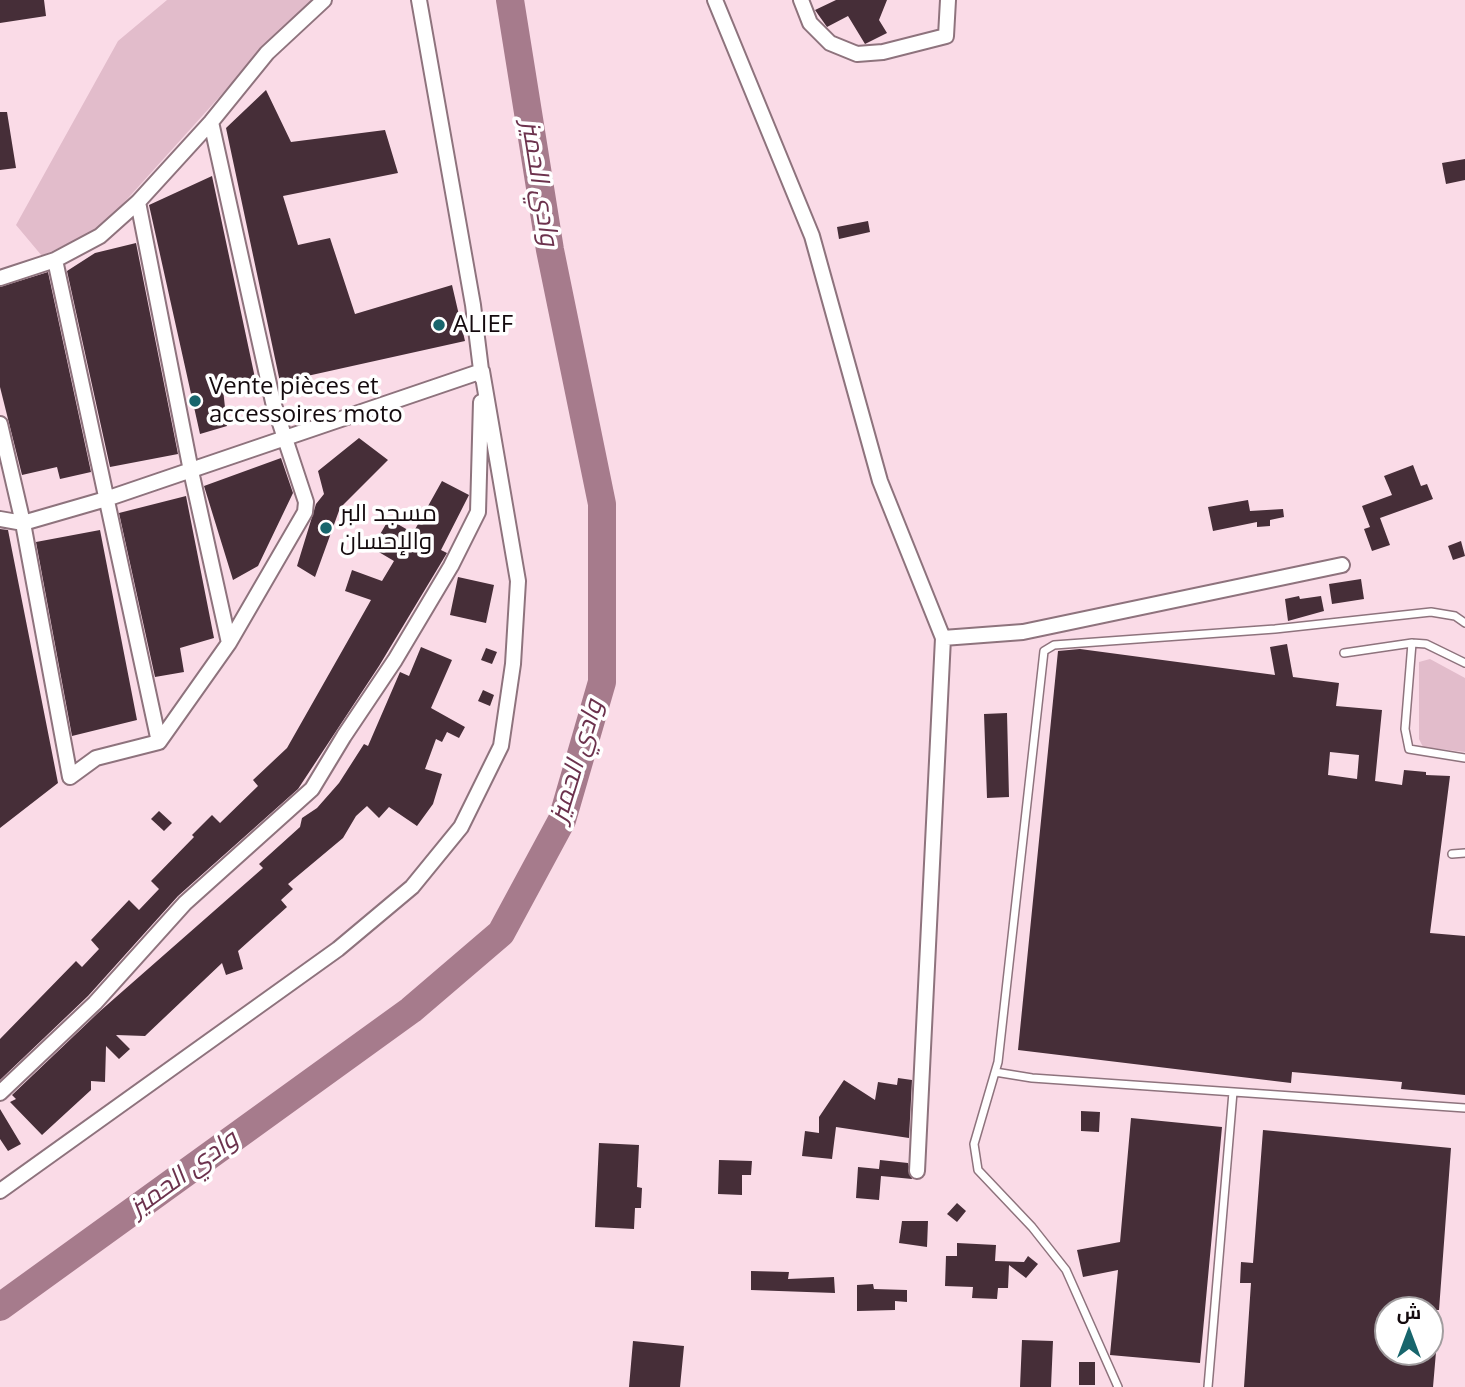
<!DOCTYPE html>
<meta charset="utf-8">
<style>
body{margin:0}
#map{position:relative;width:1465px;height:1387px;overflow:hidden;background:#fadbe7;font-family:"Open Sans",Cairo,sans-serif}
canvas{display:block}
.north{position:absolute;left:1374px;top:1296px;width:70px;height:70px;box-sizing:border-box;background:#fff;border:2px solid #a19d9f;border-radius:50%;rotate:0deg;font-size:19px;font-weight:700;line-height:28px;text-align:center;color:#140a0e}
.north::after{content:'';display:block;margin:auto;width:24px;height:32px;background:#17656c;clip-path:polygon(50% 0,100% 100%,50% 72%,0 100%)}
</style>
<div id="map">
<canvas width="1465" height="1387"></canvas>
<div class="north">ش</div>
</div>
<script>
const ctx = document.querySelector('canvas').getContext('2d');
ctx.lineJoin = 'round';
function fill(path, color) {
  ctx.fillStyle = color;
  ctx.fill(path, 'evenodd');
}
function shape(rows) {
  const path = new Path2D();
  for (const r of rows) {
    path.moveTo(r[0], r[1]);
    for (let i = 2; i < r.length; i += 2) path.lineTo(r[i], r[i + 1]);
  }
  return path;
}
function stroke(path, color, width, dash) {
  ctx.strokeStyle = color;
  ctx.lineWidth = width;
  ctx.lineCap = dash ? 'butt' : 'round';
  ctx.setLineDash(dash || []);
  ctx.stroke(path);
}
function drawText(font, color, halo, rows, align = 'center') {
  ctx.font = font + ' "Open Sans",Cairo,sans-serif';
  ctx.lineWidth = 7;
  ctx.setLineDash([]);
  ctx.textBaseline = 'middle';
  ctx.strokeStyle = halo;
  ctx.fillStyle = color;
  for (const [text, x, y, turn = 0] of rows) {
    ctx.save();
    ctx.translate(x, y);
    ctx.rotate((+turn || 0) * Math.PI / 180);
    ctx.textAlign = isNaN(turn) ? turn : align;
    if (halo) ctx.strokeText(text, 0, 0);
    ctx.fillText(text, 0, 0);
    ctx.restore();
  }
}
const green = shape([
 [167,0,314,0,259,53,102,227,42,256,16,225,118,41],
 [1430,659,1465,678,1465,752,1423,747,1419,739,1419,662]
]);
const river = shape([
 [0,1307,411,1010,501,933,562,820,602,682,602,504,550,250,510,0]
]);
const building = shape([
 [0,0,44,0,46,16,0,23],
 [836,0,887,0,879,20,887,33,865,44,848,16,827,27,815,10],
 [266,90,291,142,385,130,398,173,283,196,298,245,330,238,355,314,452,285,465,341,280,382,226,128],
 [0,112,7,112,16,168,0,170],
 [1465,159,1465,180,1446,184,1442,163],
 [212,176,255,378,223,389,227,426,200,434,149,205],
 [868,221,870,232,839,239,837,227],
 [136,243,178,454,110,467,67,271,95,253],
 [48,272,91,472,60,479,57,467,22,475,0,387,0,287],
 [359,438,388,460,340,508,315,577,297,566,316,504,324,494,318,471],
 [281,458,293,493,258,566,233,580,204,486],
 [1413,465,1421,486,1427,484,1433,499,1380,518,1390,545,1372,551,1364,529,1370,527,1362,506,1392,495,1384,476],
 [442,481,469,495,441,550,447,553,379,666,298,789,178,896,88,996,0,1080,0,1039,76,961,82,967,99,949,91,940,129,900,139,910,159,889,151,881,194,837,192,835,212,815,220,823,258,786,253,780,287,748,371,600,345,591,352,570,382,581,394,561,372,548,389,519,413,533],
 [186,496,214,638,180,648,184,672,155,677,119,513],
 [1248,500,1250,511,1283,509,1284,517,1270,520,1270,526,1257,527,1257,522,1213,531,1208,507],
 [0,529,8,530,58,783,0,828],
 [100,530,137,720,72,736,36,542],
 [1461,541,1465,556,1453,560,1448,546],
 [458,577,494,585,486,623,450,615],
 [1361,579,1364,599,1332,604,1329,584],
 [1299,596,1300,599,1321,596,1324,611,1288,621,1285,599],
 [1287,644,1293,677,1339,683,1336,706,1382,710,1375,781,1402,785,1404,770,1426,772,1426,775,1450,776,1430,933,1465,936,1465,1095,1401,1089,1402,1082,1292,1072,1291,1083,1018,1050,1058,651,1080,649,1275,675,1270,647],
 [1330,752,1359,755,1357,779,1328,775],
 [421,647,452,660,431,708,465,727,459,738,447,732,442,742,436,739,425,769,442,774,433,804,417,826,389,807,379,818,367,806,356,816,343,838,288,884,293,889,281,900,287,907,238,951,243,969,226,975,222,963,145,1036,116,1035,130,1049,119,1059,106,1046,105,1082,91,1081,91,1090,42,1135,10,1102,16,1099,12,1095,99,1012,263,868,259,864,300,827,302,818,317,808,339,783,364,744,368,746,400,672,409,676],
 [486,648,497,652,492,664,481,660],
 [483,690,494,695,490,706,478,701],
 [1007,713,1009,797,987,798,984,714],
 [159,811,172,823,164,831,151,819],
 [898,1078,912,1080,909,1138,836,1127,832,1159,802,1156,805,1131,819,1133,819,1117,844,1080,875,1100,878,1082,897,1085],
 [0,1109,21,1144,8,1151,0,1139],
 [1081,1111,1100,1112,1099,1132,1081,1131],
 [1131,1118,1222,1127,1200,1363,1110,1355,1118,1270,1083,1277,1077,1250,1120,1242],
 [1263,1130,1451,1148,1439,1310,1388,1310,1388,1352,1436,1352,1433,1387,1244,1387,1251,1283,1240,1283,1241,1262,1253,1263],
 [599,1143,639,1145,637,1187,642,1188,641,1208,635,1208,634,1229,595,1227],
 [719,1160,752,1161,751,1175,742,1175,742,1195,718,1194],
 [880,1160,908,1163,912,1179,881,1176,879,1200,856,1198,858,1167,879,1169],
 [957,1203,966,1211,957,1222,947,1214],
 [902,1221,928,1221,927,1247,899,1243],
 [957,1243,996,1245,995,1261,1024,1262,1028,1256,1038,1264,1026,1278,1009,1265,1008,1288,998,1288,997,1299,972,1298,973,1287,945,1286,946,1256,957,1256],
 [751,1271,789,1272,788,1279,834,1277,835,1293,751,1290],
 [873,1284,874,1289,907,1290,907,1302,895,1301,895,1310,857,1311,857,1285],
 [1022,1340,1053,1341,1051,1387,1020,1387],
 [633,1341,684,1346,680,1387,629,1387],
 [1079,1362,1095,1362,1095,1385,1079,1385]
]);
const lane = shape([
 [1344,653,1412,643],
 [1465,663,1426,644,1412,643,1405,729,1409,749,1465,758],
 [1452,854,1465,853],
 [995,1072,1032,1078,1465,1108],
 [1118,1387,1066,1270,1032,1227,978,1170,974,1144,998,1062,1044,651,1054,645,1275,629,1431,612,1455,616,1465,623],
 [1208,1387,1233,1092]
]);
const street = shape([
 [419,0,473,305,482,378],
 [715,0,812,236,880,481,943,638,917,1171],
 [801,0,810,23,830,43,857,54,883,52,946,36,948,0],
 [138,202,191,471,229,643],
 [55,260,159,742],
 [0,278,55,260,100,236,138,202,211,122,267,53,324,0],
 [0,424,23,523,70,777,96,758,159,742,229,643,305,512,306,502,273,402,211,122],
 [0,519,23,523,106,499,482,371,518,581,513,664,501,746,461,827,412,887,338,949,0,1191],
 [943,638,1023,632,1342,565],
 [0,1093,95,1003,185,903,312,789,344,736,395,660,451,566,478,512,481,402]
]);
const markers = [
 [439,325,7,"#17656c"],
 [195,401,7,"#17656c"],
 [326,528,7,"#17656c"]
];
const poiNames = [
 ["ALIEF",453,325],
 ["Vente pièces et",209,387],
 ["accessoires moto",209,415],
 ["مسجد البر",340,514],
 ["والإحسان",340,542]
];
const waterNames = [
 ["وادي الحميز",539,183,81],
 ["وادي الحميز",577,761,-73],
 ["وادي الحميز",184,1174,-36]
];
fill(green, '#e2bccb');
stroke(river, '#a67b8c', 28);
fill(building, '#462e38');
stroke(lane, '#8e737d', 10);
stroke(street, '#8e737d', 18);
stroke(lane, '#fff', 7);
stroke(street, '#fff', 14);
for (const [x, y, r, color] of markers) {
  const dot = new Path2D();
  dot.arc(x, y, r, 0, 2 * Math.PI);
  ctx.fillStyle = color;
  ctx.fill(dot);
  stroke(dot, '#fff', 2.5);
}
drawText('24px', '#140a0e', '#fff', poiNames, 'left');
drawText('italic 26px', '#6c324d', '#fff', waterNames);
</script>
